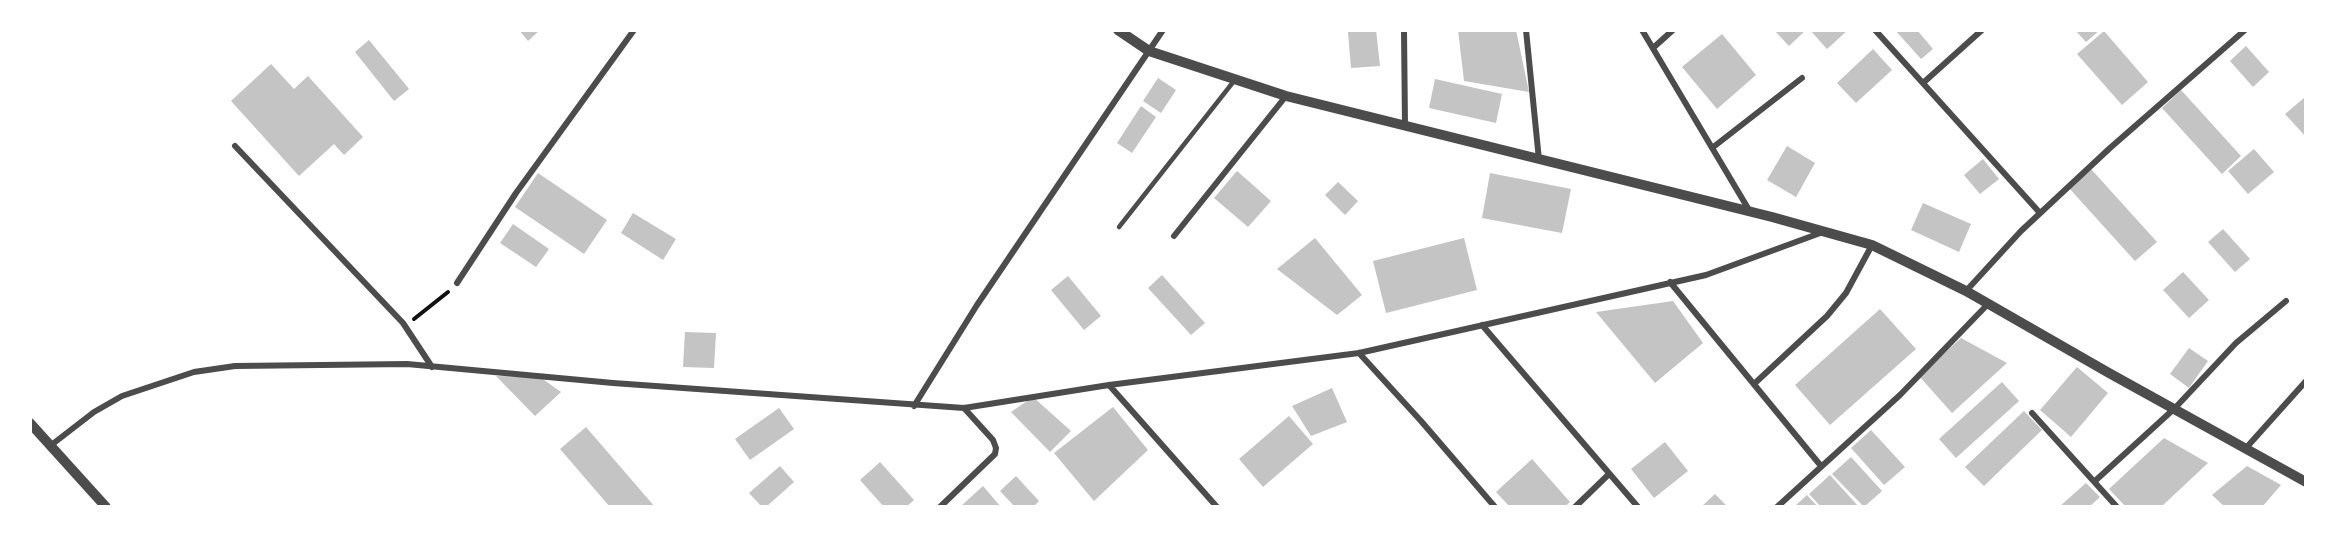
<!DOCTYPE html>
<style>
body{margin:0}
#map{position:relative;width:2336px;height:537px;overflow:hidden;background:#fff;font-family:"IBM Plex Sans",sans-serif}
canvas{display:block}
.frame{position:absolute;inset:0;border:32px solid #fff;pointer-events:none}
</style>
<div id="map">
<canvas width="2336" height="537"></canvas>
<div class="frame"></div>
</div>
<script>
const ctx = document.querySelector('canvas').getContext('2d');
ctx.lineJoin = 'round';
function fill(path, color) {
  ctx.fillStyle = color;
  ctx.fill(path, 'evenodd');
}
function shape(rows) {
  const path = new Path2D();
  for (const r of rows) {
    path.moveTo(r[0], r[1]);
    for (let i = 2; i < r.length; i += 2) path.lineTo(r[i], r[i + 1]);
  }
  return path;
}
function stroke(path, color, width, dash) {
  ctx.strokeStyle = color;
  ctx.lineWidth = width;
  ctx.lineCap = dash ? 'butt' : 'round';
  ctx.setLineDash(dash || []);
  ctx.stroke(path);
}
const building = shape([
 [519,30,540,30,528,41],
 [1376,30,1380,66,1351,68,1348,32],
 [1458,30,1516,30,1529,92,1464,81],
 [1774,30,1806,30,1789,46],
 [1810,30,1848,30,1827,49],
 [1895,30,1917,30,1933,49,1921,59],
 [2075,30,2100,30,2086,42],
 [2104,31,2148,82,2122,105,2077,54],
 [1722,34,1756,75,1717,109,1682,67],
 [369,40,409,89,394,101,355,52],
 [2246,46,2269,72,2253,87,2230,61],
 [1873,49,1892,70,1856,103,1837,83],
 [271,64,294,89,308,76,363,137,344,155,334,144,299,176,231,101],
 [1158,78,1176,90,1161,113,1143,101],
 [1435,79,1502,94,1496,123,1429,108],
 [2181,90,2241,156,2222,174,2162,108],
 [2304,98,2306,100,2306,137,2285,114],
 [1141,106,1156,117,1132,153,1117,143],
 [1787,146,1815,163,1796,197,1767,180],
 [2254,149,2274,172,2248,194,2228,171],
 [1983,159,1999,179,1980,194,1964,175],
 [2091,169,2157,242,2135,261,2069,188],
 [1237,171,1271,201,1248,227,1214,198],
 [538,173,607,220,584,254,515,207],
 [1490,173,1571,189,1562,233,1482,218],
 [1338,182,1358,201,1345,215,1325,195],
 [1923,203,1971,224,1959,252,1911,230],
 [633,213,676,239,663,260,621,233],
 [513,224,549,249,536,267,500,243],
 [2223,229,2250,259,2235,272,2208,242],
 [1315,238,1362,295,1337,315,1277,269],
 [1464,238,1477,290,1386,313,1373,261],
 [2183,272,2209,300,2189,318,2163,290],
 [1162,275,1205,323,1191,335,1148,288],
 [1068,276,1101,316,1084,330,1051,290],
 [1673,301,1703,343,1655,383,1596,312],
 [1880,309,1916,349,1830,425,1795,385],
 [685,332,716,333,714,368,683,367],
 [1961,338,2007,363,1952,413,1919,376],
 [2189,348,2208,361,2189,388,2170,374],
 [2077,367,2108,393,2071,437,2040,410],
 [496,376,540,377,561,392,535,416],
 [2002,382,2019,401,1956,458,1939,439],
 [1332,388,1347,422,1311,436,1292,406],
 [1033,397,1071,431,1050,452,1011,412],
 [1113,407,1148,450,1094,501,1054,453],
 [779,408,794,429,750,460,735,439],
 [2024,411,2042,430,1984,486,1965,467],
 [1289,416,1313,444,1263,487,1239,459],
 [586,427,655,507,610,507,560,449],
 [1871,430,1905,467,1884,485,1851,448],
 [2164,438,2208,463,2161,507,2126,507,2109,489],
 [1665,442,1688,471,1654,498,1631,469],
 [1851,457,1882,491,1864,507,1832,474],
 [1532,459,1570,502,1564,507,1510,507,1496,492],
 [880,462,914,500,906,507,884,507,860,480],
 [780,466,794,482,766,507,762,507,749,493],
 [2247,466,2281,485,2262,507,2225,507,2212,495],
 [1830,475,1859,507,1821,507,1809,494],
 [1016,476,1039,501,1033,507,1015,507,1000,491],
 [2086,483,2100,497,2089,507,2059,507],
 [983,486,1001,507,960,507],
 [1715,494,1728,507,1701,507],
 [1807,495,1818,507,1794,507]
]);
const path = shape([
 [414,319,448,292]
]);
const service = shape([
 [1119,227,1234,81]
]);
const minor = shape([
 [1404,30,1405,126],
 [1526,30,1539,160],
 [1642,30,1749,210],
 [1875,30,2040,213],
 [1653,48,1673,30],
 [1923,83,1982,30],
 [235,146,403,323,432,367],
 [1712,148,1802,78],
 [1174,236,1286,96],
 [1670,282,1821,466],
 [457,283,516,193,634,30],
 [1966,291,2021,231,2110,148,2245,30],
 [1482,325,1638,507],
 [1359,353,1421,421,1495,507],
 [1754,384,1827,316,1846,293,1872,245],
 [1109,385,1217,507],
 [914,406,977,305,1163,30],
 [2032,413,2117,507],
 [50,446,94,412,122,396,194,372,235,366,407,364,613,383,964,408,1109,385,1359,353,1706,275,1823,232],
 [2246,448,2306,381],
 [2095,481,2175,408,2236,343,2286,301],
 [940,507,995,454,996,448,993,440,964,408],
 [1575,507,1608,475],
 [1777,507,1900,395,1988,304]
]);
const tertiary = shape([
 [1118,30,1149,51,1286,96,1772,217,1872,245,1966,291,2109,373,2306,482],
 [30,423,106,507]
]);
fill(building, '#c4c4c4');
stroke(path, '#111', 4);
stroke(service, '#4c4c4c', 4.5);
stroke(minor, '#4c4c4c', 6);
stroke(tertiary, '#4c4c4c', 10);
</script>
